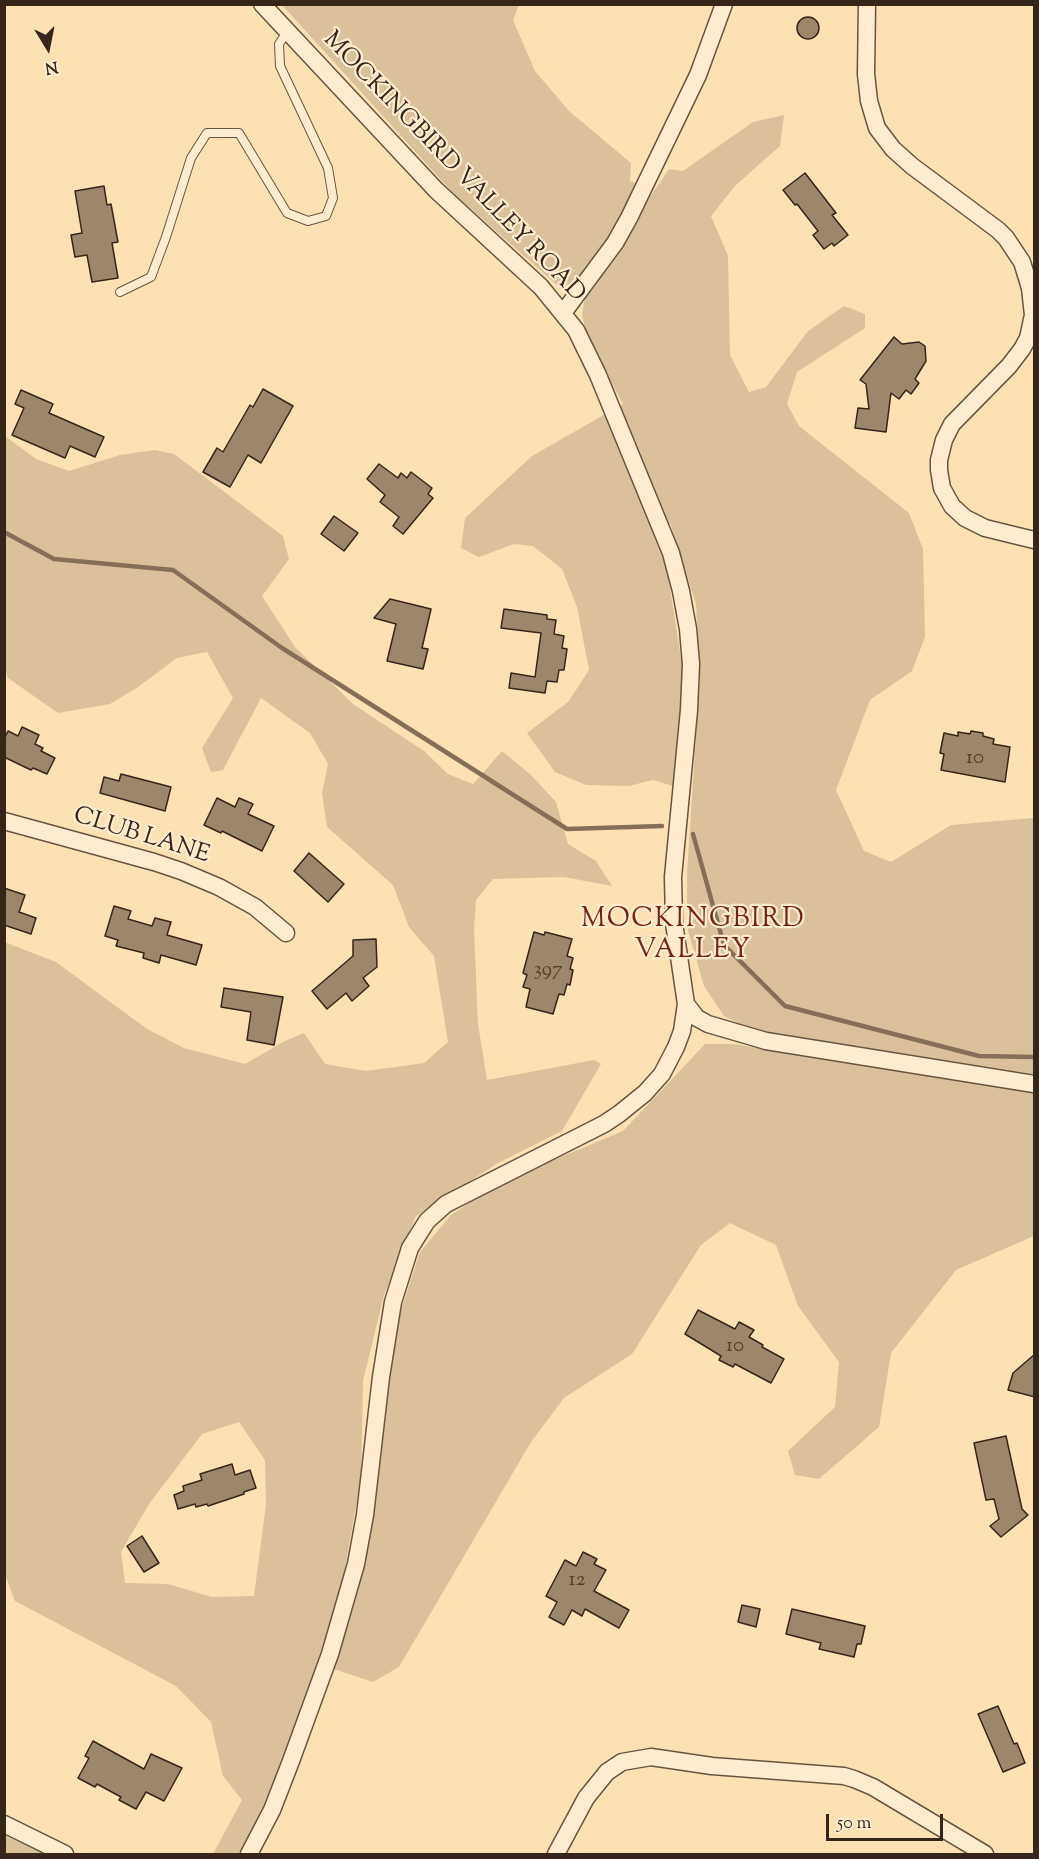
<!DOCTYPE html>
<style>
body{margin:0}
#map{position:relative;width:1039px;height:1859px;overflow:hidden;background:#fde1b3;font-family:"Sorts Mill Goudy",serif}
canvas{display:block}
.frame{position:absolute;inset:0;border:6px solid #36261a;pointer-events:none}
.north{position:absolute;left:18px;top:18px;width:60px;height:60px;-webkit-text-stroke:4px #feecce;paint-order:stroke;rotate:170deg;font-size:16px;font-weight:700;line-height:24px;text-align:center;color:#36261a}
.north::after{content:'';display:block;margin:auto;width:21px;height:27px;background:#36261a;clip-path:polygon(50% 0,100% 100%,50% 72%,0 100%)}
.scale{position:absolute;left:826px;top:1814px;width:117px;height:27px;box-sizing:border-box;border:3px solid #36261a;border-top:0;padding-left:8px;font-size:18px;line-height:21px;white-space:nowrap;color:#36261a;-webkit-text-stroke:4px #feecce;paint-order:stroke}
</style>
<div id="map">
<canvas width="1039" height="1859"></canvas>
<div class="frame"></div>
<div class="north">N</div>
<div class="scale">50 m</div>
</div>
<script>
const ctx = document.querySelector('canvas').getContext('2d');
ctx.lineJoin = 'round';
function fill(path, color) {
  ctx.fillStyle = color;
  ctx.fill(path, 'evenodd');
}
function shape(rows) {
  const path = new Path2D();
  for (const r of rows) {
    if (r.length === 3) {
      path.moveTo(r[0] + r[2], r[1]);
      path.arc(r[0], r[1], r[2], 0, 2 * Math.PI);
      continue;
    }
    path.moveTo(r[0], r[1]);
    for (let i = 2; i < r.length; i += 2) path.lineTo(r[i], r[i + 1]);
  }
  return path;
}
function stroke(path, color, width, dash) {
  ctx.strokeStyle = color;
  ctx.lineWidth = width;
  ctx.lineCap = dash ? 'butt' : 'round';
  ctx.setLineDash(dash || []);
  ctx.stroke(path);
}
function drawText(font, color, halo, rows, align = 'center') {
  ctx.font = font + ' "Sorts Mill Goudy",serif';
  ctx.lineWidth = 4.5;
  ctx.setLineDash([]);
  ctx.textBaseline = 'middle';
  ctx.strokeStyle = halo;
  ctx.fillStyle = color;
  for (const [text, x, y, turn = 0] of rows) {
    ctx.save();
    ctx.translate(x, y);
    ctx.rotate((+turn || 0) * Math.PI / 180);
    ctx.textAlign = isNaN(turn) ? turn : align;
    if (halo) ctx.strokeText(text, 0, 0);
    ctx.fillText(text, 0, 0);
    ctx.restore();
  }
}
const green = shape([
 [282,5,519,5,513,20,535,71,569,111,631,163,630,181,640,185,584,280,571,285,558,286,453,193],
 [784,115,780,146,735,186,711,216,728,256,730,355,749,392,766,387,808,331,844,306,865,314,865,328,797,372,787,404,799,426,909,513,923,549,925,637,912,671,870,700,836,790,864,851,891,862,951,825,1033,818,1034,816,1034,1074,752,1030,724,1016,704,986,687,927,687,873,700,676,696,604,670,523,655,538,667,569,685,684,676,787,653,780,629,786,586,785,555,772,527,733,568,702,589,670,577,607,562,569,533,546,514,544,479,557,461,548,465,518,532,456,623,404,588,340,582,314,585,298,620,253,648,200,669,169,683,171,753,122],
 [5,436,36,459,69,471,120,455,155,450,174,454,283,536,289,559,262,596,295,647,353,704,424,751,448,774,473,784,502,751,531,775,556,802,568,844,596,861,612,886,564,877,493,879,476,900,474,929,478,1024,487,1080,594,1060,601,1064,562,1131,498,1163,416,1216,384,1295,363,1381,361,1478,343,1579,292,1745,256,1827,238,1854,213,1854,242,1800,223,1776,211,1722,176,1686,15,1601,5,1575,4,942,56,962,147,1029,184,1048,245,1064,285,1041,304,1033,325,1064,366,1071,424,1063,448,1042,434,956,409,927,393,885,327,827,322,793,328,764,310,733,261,698,223,770,211,772,202,748,233,698,207,652,177,658,138,687,110,704,58,713,8,678,4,665],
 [239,1422,265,1460,266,1504,254,1596,212,1597,168,1584,125,1583,121,1552,149,1504,202,1434],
 [705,1044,733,1044,1034,1093,1034,1236,956,1270,891,1353,879,1427,819,1479,795,1475,788,1451,835,1407,839,1362,798,1306,776,1245,730,1223,701,1245,632,1354,564,1398,531,1442,399,1667,373,1682,334,1669,359,1587,398,1319,420,1252,450,1216,494,1185,623,1131],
 [4,1835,5,1835,44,1854,5,1854]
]);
const stream = shape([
 [4,532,54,559,173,570,282,648,567,829,662,826],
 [693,834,724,945,785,1006,979,1056,1034,1057]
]);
const building = shape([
 [808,28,11],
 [805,173,836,213,832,215,848,235,834,246,832,243,824,249,813,235,818,231,797,204,795,205,783,190,805,173],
 [104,186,107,205,111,204,118,242,112,243,118,278,92,282,87,255,75,257,71,235,82,233,75,191,104,186],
 [894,337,902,344,919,342,925,346,926,361,915,379,919,383,911,394,906,390,899,399,891,393,886,432,855,428,858,408,869,409,866,384,860,380,894,337],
 [263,389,293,406,261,463,248,455,230,487,203,472,217,448,223,452,250,405,253,407,263,389],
 [21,390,53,404,49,413,104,437,95,457,70,446,65,458,12,435,24,408,15,404,21,390],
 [379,464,398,478,401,473,407,478,411,472,432,488,428,494,433,498,403,534,393,526,399,517,380,502,385,495,367,479,379,464],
 [334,516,358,533,344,551,321,534,334,516],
 [390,599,431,609,422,648,428,649,423,669,387,661,396,624,374,618,390,599],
 [504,609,547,615,547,619,556,620,554,634,564,636,562,648,567,649,564,670,559,670,557,682,547,681,545,693,509,688,511,673,535,677,541,633,501,628,504,609],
 [22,727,39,735,35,744,43,748,41,751,55,758,47,774,33,768,31,770,4,757,4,739,8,731,18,736,22,727],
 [971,731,983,733,983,736,994,739,993,744,1010,747,1005,782,941,770,944,754,940,753,944,733,958,736,958,732,970,734,971,731],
 [121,774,171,787,165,811,100,793,104,777,119,781,121,774],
 [217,798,235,807,239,798,253,804,248,814,274,826,262,851,222,831,221,833,204,825,217,798],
 [309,853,344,884,328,902,294,871,309,853],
 [4,888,25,895,19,912,36,918,31,934,4,925,4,888],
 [114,906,131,911,128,919,152,926,155,918,171,922,167,935,202,945,196,965,161,955,159,963,143,958,144,953,116,946,118,940,105,936,114,906],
 [534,932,544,935,545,932,572,939,567,956,573,958,570,969,573,970,570,985,567,984,564,995,559,994,553,1014,526,1007,530,989,523,987,527,975,523,973,534,932],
 [376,939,377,967,363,978,369,986,352,1001,346,993,327,1009,312,991,353,956,353,940,376,939],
 [224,988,283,997,274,1045,247,1040,251,1012,221,1007,224,988],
 [698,1310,735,1329,739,1322,754,1330,749,1337,763,1345,762,1347,784,1359,771,1383,735,1364,733,1367,719,1360,721,1356,685,1334,698,1310],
 [1035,1354,1035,1397,1008,1390,1013,1373,1035,1354],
 [1006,1436,1022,1509,1028,1515,1001,1537,990,1526,999,1519,994,1499,986,1500,974,1443,1006,1436],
 [232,1464,235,1475,250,1470,256,1488,244,1492,244,1494,208,1506,207,1504,196,1507,195,1504,178,1509,174,1495,184,1491,183,1486,202,1480,200,1474,232,1464],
 [142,1536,159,1563,144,1572,127,1546,142,1536],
 [583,1552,597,1559,594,1564,606,1570,594,1591,629,1610,619,1628,585,1609,582,1616,572,1610,564,1625,549,1617,557,1602,546,1596,565,1560,576,1566,583,1552],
 [742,1605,760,1609,756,1627,738,1622,742,1605],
 [792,1609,865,1626,861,1644,857,1644,854,1657,819,1649,821,1643,786,1634,792,1609],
 [998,1706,1014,1744,1017,1743,1025,1763,1003,1772,978,1714,998,1706],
 [93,1741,144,1769,151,1754,182,1768,164,1801,146,1792,136,1809,119,1800,121,1797,97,1784,95,1787,78,1778,89,1758,85,1756,93,1741]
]);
const lane = shape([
 [120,292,151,277,166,237,191,158,207,133,239,133,287,213,308,221,326,216,333,198,328,168,280,66,279,44,287,32]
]);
const street = shape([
 [262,4,436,190,541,287,576,330,598,375,671,553,681,591,688,629,691,664,689,710,673,877,674,923,686,1004,697,1018,708,1024,766,1041,1034,1084],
 [867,4,866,74,869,101,877,128,893,149,912,166,998,230,1006,238,1022,262,1030,288,1033,315,1028,338,1022,349,1009,366,952,424,944,440,939,460,939,470,942,488,952,506,965,518,985,528,1034,540],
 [563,313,615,243,629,218,698,75,724,4],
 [4,821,154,862,181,871,219,887,255,907,286,933],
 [4,1824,65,1854],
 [249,1854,272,1810,291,1761,330,1654,356,1564,365,1515,381,1377,393,1302,410,1248,427,1221,446,1204,604,1124,619,1114,645,1093,662,1074,676,1047,682,1031,686,1004],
 [556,1854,586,1798,607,1772,622,1762,651,1757,712,1766,844,1776,854,1779,873,1787,985,1854]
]);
const numberNames = [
 ["10",975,759],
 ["397",548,971],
 ["10",735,1347],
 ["12",577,1581]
];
const streetNames = [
 ["MOCKINGBIRD VALLEY ROAD",453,168,46],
 ["CLUB LANE",141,837,17]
];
const quarterNames = [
 ["MOCKINGBIRD",693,921],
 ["VALLEY",693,952]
];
fill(green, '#dbc199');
stroke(stream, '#857057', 4.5);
fill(building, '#9d876a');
stroke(building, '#36261a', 1.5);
stroke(lane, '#685540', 10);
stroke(street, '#685540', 19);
stroke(lane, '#feecce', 8);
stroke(street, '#feecce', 16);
drawText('21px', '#503e2e', null, numberNames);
drawText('24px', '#36261a', '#feecce', streetNames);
ctx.letterSpacing = '1.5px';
drawText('27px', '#7a1f14', '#feecce', quarterNames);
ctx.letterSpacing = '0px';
</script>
